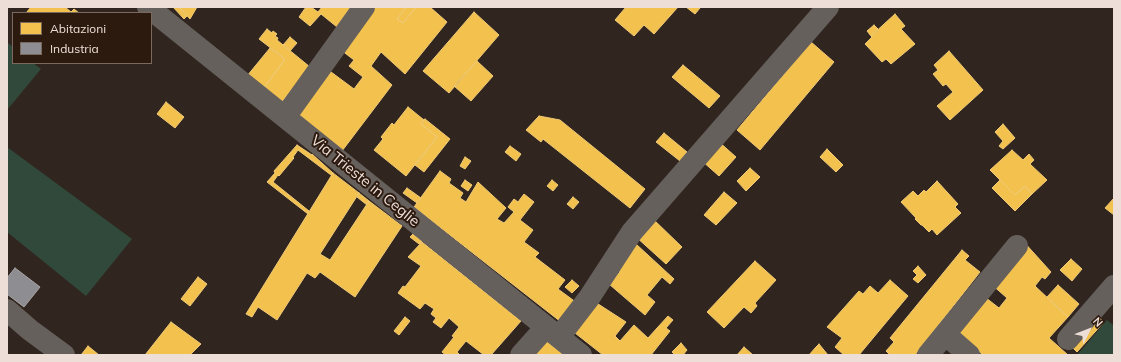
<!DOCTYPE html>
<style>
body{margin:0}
#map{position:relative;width:1121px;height:362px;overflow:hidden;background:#31261f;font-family:Mulish,sans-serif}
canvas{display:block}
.frame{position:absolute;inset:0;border:8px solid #eddfd8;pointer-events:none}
.legend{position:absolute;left:12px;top:12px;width:140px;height:52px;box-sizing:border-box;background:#2d1a0f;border:1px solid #7a695f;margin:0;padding:5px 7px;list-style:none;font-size:12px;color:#eddfd8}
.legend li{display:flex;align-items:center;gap:8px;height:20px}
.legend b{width:20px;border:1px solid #7a695f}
.north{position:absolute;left:1069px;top:310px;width:40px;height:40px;-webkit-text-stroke:3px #2d1a0f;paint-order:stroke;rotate:48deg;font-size:11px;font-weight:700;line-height:16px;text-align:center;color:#eddfd8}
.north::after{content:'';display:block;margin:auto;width:14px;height:18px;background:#eddfd8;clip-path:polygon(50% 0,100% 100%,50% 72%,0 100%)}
</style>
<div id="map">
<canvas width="1121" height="362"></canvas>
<div class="frame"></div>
<ul class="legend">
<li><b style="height:11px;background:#f2c14e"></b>Abitazioni</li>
<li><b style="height:11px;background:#8d8d92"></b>Industria</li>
</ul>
<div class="north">N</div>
</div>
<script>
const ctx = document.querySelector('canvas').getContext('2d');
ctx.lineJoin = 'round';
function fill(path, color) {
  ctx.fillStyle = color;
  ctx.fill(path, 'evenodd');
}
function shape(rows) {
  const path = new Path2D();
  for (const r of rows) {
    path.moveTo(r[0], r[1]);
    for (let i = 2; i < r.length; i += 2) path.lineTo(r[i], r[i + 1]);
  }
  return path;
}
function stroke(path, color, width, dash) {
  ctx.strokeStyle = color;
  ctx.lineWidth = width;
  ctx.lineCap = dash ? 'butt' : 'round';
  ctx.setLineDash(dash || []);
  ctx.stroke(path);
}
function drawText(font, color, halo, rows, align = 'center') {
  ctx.font = font + ' Mulish,sans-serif';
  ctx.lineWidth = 4;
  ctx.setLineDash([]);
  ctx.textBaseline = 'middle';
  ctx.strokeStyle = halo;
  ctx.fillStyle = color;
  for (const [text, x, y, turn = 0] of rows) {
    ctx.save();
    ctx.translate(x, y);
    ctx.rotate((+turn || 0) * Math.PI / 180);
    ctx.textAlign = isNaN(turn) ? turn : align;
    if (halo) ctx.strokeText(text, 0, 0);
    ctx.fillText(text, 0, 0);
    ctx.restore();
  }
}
const green = shape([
 [7,42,13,47,13,63,33,63,41,69,7,110],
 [7,147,132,239,86,296,7,232],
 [1107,320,1114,326,1114,355,1077,355]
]);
const homes = shape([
 [31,7,65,7,71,12,74,9,79,13,26,13,31,7],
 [173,7,179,7,187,16,184,19,173,7],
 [179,7,197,7,190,19,179,7],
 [306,7,311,7,318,12,322,7,351,7,337,27,321,14,310,26,299,17,306,7],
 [370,7,406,7,397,19,403,23,416,7,430,7,447,22,405,74,381,52,371,66,392,85,342,151,295,114,327,69,354,89,363,77,349,66,354,60,341,50,370,7],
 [406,7,416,7,403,23,397,19,406,7],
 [626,7,678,7,654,34,644,25,634,36,615,20,626,7],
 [686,7,699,7,700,8,695,14,686,7],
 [474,12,499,35,449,93,423,71,474,12],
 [895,14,905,26,901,29,915,44,891,64,886,59,882,62,865,44,872,37,871,36,895,14],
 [874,25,878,29,871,36,867,31,874,25],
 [267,29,272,33,273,31,277,34,275,36,278,38,277,40,310,67,281,103,263,89,285,59,259,39,267,29],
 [290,37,297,43,290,51,283,45,290,37],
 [811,42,834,62,760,150,737,130,811,42],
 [270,48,285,59,263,89,247,76,270,48],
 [949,51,983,90,950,120,937,106,953,92,946,84,943,86,933,74,938,70,934,65,949,51],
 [477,61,493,76,471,101,454,86,477,61],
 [683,65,720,96,709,108,672,77,683,65],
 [166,102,184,117,175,128,157,114,166,102],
 [408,107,424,120,421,124,437,137,406,176,374,150,383,139,381,137,392,123,394,125,408,107],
 [539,116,560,120,645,189,630,208,543,139,541,142,526,130,539,116],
 [425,119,450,139,424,172,415,165,437,137,421,124,425,119],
 [1003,124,1015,138,1003,149,999,146,1003,141,995,132,1003,124],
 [664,133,687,152,680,161,656,142,664,133],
 [718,141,736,157,719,176,701,160,718,141],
 [297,145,312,155,312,154,333,173,331,175,298,150,293,157,294,158,279,176,278,175,273,182,309,211,308,214,267,182,275,173,274,171,297,145],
 [510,146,521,154,516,161,505,152,510,146],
 [827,149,843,165,836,172,820,157,827,149],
 [1012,150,1023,160,1029,154,1034,160,1030,164,1047,180,1032,194,1025,186,1015,195,990,170,1012,150],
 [465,157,471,161,465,169,460,166,465,157],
 [750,168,760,177,746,191,737,181,750,168],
 [440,171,451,179,449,183,463,193,460,198,466,202,478,182,506,208,497,219,504,223,514,212,508,207,514,199,518,202,524,194,534,202,520,220,533,230,524,242,539,253,535,257,565,280,558,289,577,303,561,322,414,207,440,171],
 [333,173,359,193,320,254,330,260,369,201,402,226,355,297,320,272,315,278,307,273,277,320,258,307,252,317,246,314,333,173],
 [465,180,472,185,468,191,461,186,465,180],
 [552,180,558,185,553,191,547,186,552,180],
 [1000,180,1015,195,1025,186,1032,194,1015,211,992,188,1000,180],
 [937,181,958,204,955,207,961,213,937,235,932,229,929,232,922,225,921,225,915,219,916,218,901,202,913,191,918,196,924,190,926,192,937,181],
 [407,188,421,198,417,203,403,193,407,188],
 [724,192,737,203,716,225,704,215,724,192],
 [359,193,369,201,367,205,357,197,359,193],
 [573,197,579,202,573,209,567,204,573,197],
 [1114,198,1114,215,1105,208,1114,198],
 [652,218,682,247,666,264,635,236,652,218],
 [413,234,422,241,419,244,410,237,413,234],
 [1023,241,1051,272,1045,279,1042,277,1035,286,1068,317,1049,338,1068,355,983,355,953,329,981,294,999,308,1007,298,990,283,1023,241],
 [422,242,521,321,491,355,484,355,466,341,457,352,459,354,459,355,446,355,442,352,454,337,452,336,459,327,449,318,441,328,433,322,436,318,431,314,434,309,425,303,420,309,398,293,403,286,405,287,421,266,408,257,422,242],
 [636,244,674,279,670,284,662,277,647,295,655,302,645,315,609,284,620,272,616,267,636,244],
 [962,250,969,256,965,260,980,272,915,355,890,355,886,351,894,342,890,338,962,250],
 [1071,259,1082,269,1072,281,1060,270,1071,259],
 [755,261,776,280,755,303,757,306,751,313,744,307,724,328,707,312,755,261],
 [918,266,926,275,918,283,913,279,917,275,913,271,918,266],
 [198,277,207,284,190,306,181,299,198,277],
 [572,280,579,286,572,293,565,287,572,280],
 [890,280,908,296,859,355,844,355,835,347,842,338,827,327,859,291,863,294,870,286,878,293,890,280],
 [1058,285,1079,304,1068,317,1047,297,1058,285],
 [592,300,626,322,615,336,620,341,634,325,648,338,668,316,673,320,666,328,670,331,651,355,603,355,570,329,592,300],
 [1098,316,1104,322,1077,352,1071,346,1098,316],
 [405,317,410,321,399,335,394,331,405,317],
 [171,322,201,344,190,355,145,355,171,322],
 [544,339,564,355,532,355,544,339],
 [681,343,687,350,683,355,675,355,672,352,681,343],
 [819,344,828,355,809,355,816,347,819,344],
 [88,346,99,355,81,355,88,346],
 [744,347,753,355,737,355,744,347]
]);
const industry = shape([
 [15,268,40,287,24,307,7,294,7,278,15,268]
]);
const street = shape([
 [148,7,581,355],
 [285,117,364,7],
 [7,310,30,330,64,355],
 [945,334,969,355],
 [559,337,589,298,632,232,828,7],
 [1068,339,1114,286],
 [521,355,546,327],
 [928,355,1017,246]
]);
const streetNames = [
 ["Via Trieste in Ceglie",365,181,39]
];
fill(green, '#30493a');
fill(homes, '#f2c14e');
stroke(homes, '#f0ca77', 1);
fill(industry, '#8d8d92');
stroke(industry, '#aaa6a7', 1);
stroke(street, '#66605d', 22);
drawText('15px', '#eddfd8', '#2d1a0f', streetNames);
</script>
